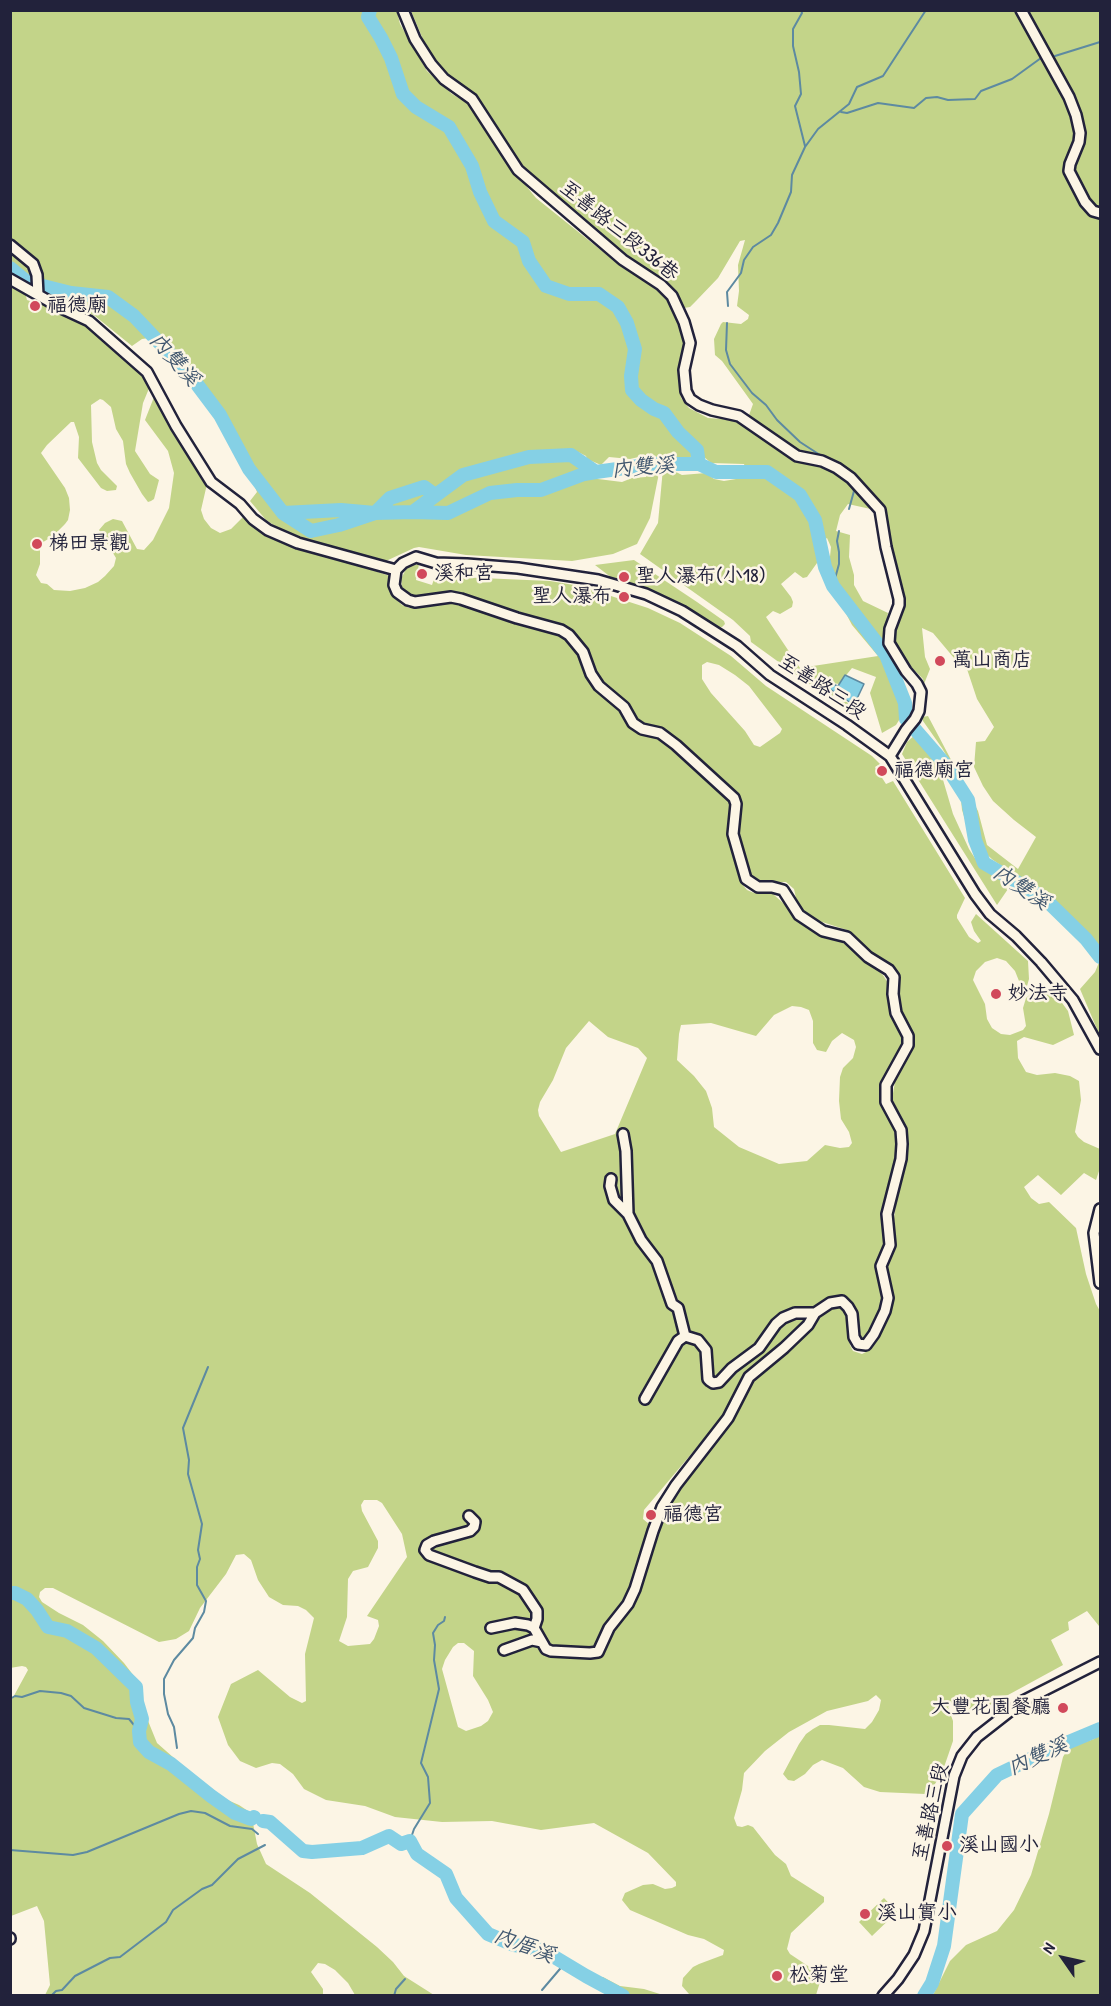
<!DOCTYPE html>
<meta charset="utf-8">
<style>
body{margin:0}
#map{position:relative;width:1111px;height:2006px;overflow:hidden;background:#fcf5e5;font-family:"Patrick Hand",sans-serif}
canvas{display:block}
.frame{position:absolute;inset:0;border:12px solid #22223b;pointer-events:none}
.north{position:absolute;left:1033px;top:1928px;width:60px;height:60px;-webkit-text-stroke:4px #fcf5e5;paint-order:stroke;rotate:304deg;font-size:16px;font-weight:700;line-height:24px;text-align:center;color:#22223b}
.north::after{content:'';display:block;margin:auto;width:21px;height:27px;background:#22223b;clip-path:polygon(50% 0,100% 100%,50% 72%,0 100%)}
</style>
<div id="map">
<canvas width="1111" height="2006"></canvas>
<div class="frame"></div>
<div class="north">N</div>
</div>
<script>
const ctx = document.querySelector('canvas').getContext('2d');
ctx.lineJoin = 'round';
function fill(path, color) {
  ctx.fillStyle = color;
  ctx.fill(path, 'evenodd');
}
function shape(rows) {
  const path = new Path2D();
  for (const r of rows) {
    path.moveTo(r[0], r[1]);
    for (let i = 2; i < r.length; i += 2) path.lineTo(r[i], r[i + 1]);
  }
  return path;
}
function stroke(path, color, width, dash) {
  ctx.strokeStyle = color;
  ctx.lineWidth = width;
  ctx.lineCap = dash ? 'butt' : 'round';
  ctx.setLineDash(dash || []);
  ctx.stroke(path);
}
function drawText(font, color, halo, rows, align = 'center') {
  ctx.font = font + ' "Patrick Hand","LXGW WenKai TC",sans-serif';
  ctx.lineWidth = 5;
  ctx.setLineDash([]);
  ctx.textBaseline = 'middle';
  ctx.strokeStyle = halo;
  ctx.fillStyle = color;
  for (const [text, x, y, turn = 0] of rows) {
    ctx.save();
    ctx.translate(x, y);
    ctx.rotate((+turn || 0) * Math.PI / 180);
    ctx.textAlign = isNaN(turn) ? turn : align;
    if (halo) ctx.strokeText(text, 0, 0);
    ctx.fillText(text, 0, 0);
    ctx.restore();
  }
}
const green = shape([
 [10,11,397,11,400,24,427,71,452,94,469,104,489,131,514,171,536,198,617,263,660,292,669,302,680,322,683,336,685,350,678,372,679,385,681,398,689,408,708,418,723,419,737,422,828,468,849,483,875,510,848,504,840,515,836,531,850,535,849,557,854,575,854,585,863,601,888,613,881,649,888,663,902,710,901,717,896,725,882,733,870,693,876,677,852,668,839,684,826,682,824,686,848,703,845,710,751,642,750,636,733,620,640,554,658,523,663,468,668,468,682,475,706,473,714,479,724,481,748,477,744,464,711,463,703,456,662,459,647,455,630,459,609,457,601,465,587,459,586,456,576,451,573,451,572,456,582,471,589,477,598,479,622,482,632,478,646,477,649,468,657,468,659,473,650,518,637,544,613,554,572,561,466,555,419,547,414,548,386,561,325,546,280,529,266,520,250,501,257,492,241,454,163,344,157,340,149,338,142,339,132,346,95,316,25,281,11,272],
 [827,538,831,547,828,576,831,585,852,625,878,656,800,668,766,617,773,611,780,614,792,607,793,602,791,597,781,584,795,572,803,578,807,577,817,563,820,543],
 [411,11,1100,11,1100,951,1048,897,993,860,976,845,971,838,962,810,960,789,953,767,942,748,923,721,922,717,928,716,978,811,987,845,1018,869,1036,837,1014,820,993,801,983,786,974,767,976,742,985,741,994,727,977,699,967,669,965,654,954,658,933,633,922,628,925,657,930,669,924,684,923,679,906,662,898,649,894,637,895,628,904,605,882,510,824,457,801,451,748,418,753,404,722,361,715,355,714,339,721,324,723,322,741,324,748,319,749,315,737,306,739,291,738,265,745,240,740,241,718,278,696,301,690,307,684,308,681,306,520,168,476,97,447,77,433,63],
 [11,285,25,293,27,300,33,302,40,299,91,328,148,377,150,386,143,403,135,451,150,474,159,480,154,499,151,501,148,502,142,494,130,473,126,464,123,441,116,429,111,407,103,400,100,399,91,405,92,442,97,463,101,470,117,486,116,490,107,491,101,488,78,458,79,437,74,422,71,422,47,445,41,453,65,488,69,498,70,510,68,520,65,524,53,536,40,544,40,564,36,575,41,583,47,584,54,590,70,591,85,588,98,582,105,576,114,566,116,558,99,530,105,523,113,519,122,521,137,549,144,550,153,540,169,508,174,473,168,451,145,420,156,392,175,432,207,484,201,510,204,519,211,528,220,533,231,529,245,515,295,545,390,576,389,588,394,597,402,605,409,608,460,601,559,633,571,642,585,664,588,679,601,695,620,709,631,725,667,742,729,798,731,806,729,823,730,840,739,866,741,883,747,890,754,893,773,894,791,910,798,921,817,934,827,939,839,940,863,957,883,975,888,983,895,1022,903,1037,901,1049,881,1089,881,1104,894,1124,897,1134,897,1146,884,1217,886,1227,884,1293,882,1308,876,1321,868,1335,863,1339,858,1337,854,1306,847,1298,841,1297,805,1315,804,1323,779,1348,751,1371,725,1414,644,1510,643,1519,649,1524,660,1521,754,1377,813,1326,824,1312,838,1305,844,1309,848,1320,850,1345,853,1351,862,1354,866,1352,874,1340,891,1300,892,1289,887,1268,896,1244,894,1219,899,1180,905,1153,905,1125,892,1099,896,1076,911,1039,907,1023,898,1001,900,979,893,968,869,951,847,930,816,920,805,914,796,898,794,889,786,882,763,882,750,875,738,826,740,805,737,792,711,773,673,736,661,730,642,724,633,717,625,701,600,681,585,649,578,638,569,630,457,594,447,593,433,597,412,598,402,587,401,579,407,567,419,564,416,580,432,585,435,576,550,581,580,586,648,608,680,623,731,656,766,686,872,756,880,764,875,767,886,784,893,781,965,898,957,915,957,918,969,937,978,943,981,941,974,931,971,922,976,914,1028,961,1029,979,1027,986,1024,989,1021,986,1015,971,1006,961,997,958,985,962,976,971,973,980,985,1004,987,1019,992,1028,1001,1034,1010,1035,1023,1030,1026,1026,1023,1008,1026,998,1036,989,1045,987,1051,988,1068,1011,1074,1035,1053,1045,1024,1037,1017,1041,1018,1058,1026,1072,1037,1075,1055,1073,1070,1076,1079,1081,1081,1100,1075,1132,1078,1137,1084,1142,1100,1149,1100,1168,1096,1180,1084,1173,1061,1195,1038,1175,1024,1187,1031,1198,1039,1204,1049,1202,1076,1228,1086,1274,1096,1304,1100,1311,1100,1625,1099,1626,1087,1611,1068,1622,1069,1630,1051,1640,1063,1665,975,1713,960,1701,953,1702,948,1707,953,1721,953,1741,942,1773,933,1787,925,1794,880,1792,864,1787,843,1768,822,1760,813,1765,805,1774,794,1781,788,1780,783,1774,799,1744,806,1734,813,1729,820,1725,829,1725,865,1729,872,1722,879,1710,881,1700,876,1695,868,1701,827,1711,789,1732,765,1751,744,1773,742,1790,734,1818,737,1826,742,1827,748,1825,753,1827,775,1855,786,1864,791,1876,824,1897,824,1902,791,1933,787,1949,790,1954,817,1972,820,1982,816,1995,689,1994,682,1986,683,1978,693,1967,699,1964,723,1955,724,1950,704,1939,688,1935,630,1910,622,1900,625,1893,643,1885,653,1884,665,1889,672,1888,676,1886,676,1882,648,1853,594,1823,541,1830,492,1821,442,1822,395,1817,365,1806,326,1800,304,1789,293,1774,280,1764,272,1763,256,1768,240,1761,228,1745,218,1717,231,1684,258,1670,290,1697,302,1703,306,1701,305,1654,314,1618,306,1610,298,1606,283,1605,269,1597,258,1580,251,1560,244,1554,236,1555,226,1574,200,1608,189,1631,176,1639,159,1642,53,1588,45,1588,40,1592,39,1597,42,1602,59,1613,83,1625,103,1641,124,1663,140,1684,144,1711,157,1743,216,1795,239,1805,251,1813,257,1844,266,1864,310,1893,377,1947,393,1962,404,1976,434,1995,355,1995,348,1983,335,1970,325,1964,318,1963,311,1972,323,1989,323,1995,45,1995,50,1985,44,1921,37,1906,11,1916,10,1703,28,1670,26,1667,22,1666,10,1668],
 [707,662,719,665,735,675,749,686,779,725,782,729,780,733,760,747,754,745,745,731,711,693,702,679,702,665],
 [792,1006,801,1007,809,1010,813,1021,813,1043,817,1050,826,1052,832,1041,842,1033,854,1040,856,1047,853,1058,843,1068,840,1077,839,1101,841,1119,849,1132,852,1143,849,1147,840,1148,825,1145,807,1161,779,1164,739,1147,714,1127,712,1108,706,1091,694,1076,677,1060,679,1034,681,1025,711,1023,756,1036,774,1015],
 [589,1021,608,1037,638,1048,647,1058,615,1134,561,1152,539,1116,538,1110,540,1102,553,1080,566,1048],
 [364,1500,377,1500,382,1503,402,1534,407,1557,367,1616,378,1620,379,1626,374,1639,370,1644,348,1646,339,1641,347,1617,348,1579,353,1571,368,1567,378,1548,378,1541,362,1511,361,1505],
 [458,1643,464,1643,474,1651,473,1676,488,1700,493,1712,488,1721,481,1726,466,1731,458,1727,442,1669,445,1660,453,1647],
 [634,560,697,602,724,621,725,624,722,627,714,627,676,603,612,578,595,565],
 [916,734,921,737,939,766,953,814,969,849,980,866,1007,885,1008,889,997,905,902,754,907,742],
 [1100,960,1100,1036,1080,989,1095,972],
 [1100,1734,1100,1995,933,1995,950,1961,966,1945,997,1931,1014,1910,1031,1875,1049,1814,1063,1757,1068,1748,1094,1739],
 [884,1898,897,1912,872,1936,859,1922],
 [603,1977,620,1986,644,1989,663,1995,612,1995,594,1983]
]);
const water = shape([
 [845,675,864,684,854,705,824,685,826,682,838,686,845,675]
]);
const stream = shape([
 [801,10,802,13,793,29,793,46,799,72,801,94,795,106,805,146],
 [1055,56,1100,42],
 [841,112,847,113,878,103,914,108,926,98,937,97,948,100,975,99,981,91,1012,79,1041,58],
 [728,306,727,292,741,273,744,260,753,247,771,235,778,223,791,192,792,175,805,147,818,129,849,104,857,87,883,76,926,10],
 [727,323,726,350,730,364,752,393,766,405,777,420,800,442,820,455],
 [842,477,850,483,854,491,849,509],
 [833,586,839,564,839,552,837,541,839,531],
 [10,1699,15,1696,22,1697,40,1691,61,1693,71,1696,84,1708,116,1718,129,1719,139,1731],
 [177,1748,174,1727,168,1714,164,1694,164,1679,174,1660,193,1638,195,1628,204,1612,206,1601,197,1585,197,1567,200,1559,198,1550,202,1524,188,1474,189,1460,183,1428,208,1367],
 [410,1841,414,1829,430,1803,428,1777,421,1763,439,1689,434,1660,435,1645,433,1633,438,1625,444,1621,445,1617],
 [10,1850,73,1855,87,1852,179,1814,191,1811,205,1813,230,1826,252,1829,258,1834],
 [542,1990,565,1963],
 [51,1996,56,1991,62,1990,75,1976,110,1958,120,1957,166,1922,173,1910,202,1889,212,1885,238,1859,265,1845],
 [394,1996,396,1989,405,1979]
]);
const river = shape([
 [370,10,368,17,381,38,391,58,403,94,416,107,449,127,472,166,480,192,494,221,523,242,529,261,546,286,569,294,599,294,618,307,627,323,635,349,631,376,632,390,641,400,654,409,664,413,678,432,697,450,699,464],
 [10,268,27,282,71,293,108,297,134,316,190,375,220,415,249,469,283,513,311,531,339,525,375,513,413,512,463,475,529,457,571,455,596,472,653,464,699,464,716,472,767,472,800,495,815,520,825,567,833,586,886,655,905,703,906,719,945,764,968,800,975,840,984,863,1044,898,1086,939,1100,957],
 [413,512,448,513,490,493,517,490,541,490,584,474,596,472],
 [283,513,341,510,375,513,390,498,424,487,435,495],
 [10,1593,15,1593,27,1599,37,1610,48,1627,67,1631,96,1648,136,1687,137,1702,142,1719,139,1731,140,1742,149,1752,171,1764,211,1796,235,1813,251,1819,254,1817],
 [263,1821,270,1822,303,1851,312,1852,362,1848,389,1836,401,1844,410,1841,417,1854,446,1874,456,1898,488,1934,514,1945,541,1949,586,1976,623,1996],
 [924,1996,932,1983,944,1946,962,1814,997,1775,1045,1752,1100,1729]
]);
const minor = shape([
 [403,10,415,39,431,64,444,79,472,99,518,170,623,260,661,285,672,296,684,322,690,343,684,370,686,391,690,399,699,405,712,410,739,416,797,456,822,461,837,468,851,478,880,510,886,547,899,599,899,605,890,629,889,643,906,671,917,684,921,692,919,711,915,719,906,730,890,756],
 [1021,10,1069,97,1076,115,1080,133,1079,142,1070,164,1069,171,1085,202,1093,211,1100,213],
 [10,245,33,264,37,275,38,295],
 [10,279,61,308,89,321,147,372,176,426,211,482,240,504,253,519,268,530,298,543,396,570],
 [623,1134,626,1151,628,1214,641,1240,657,1261,672,1304,678,1308,685,1336,698,1340,706,1350,708,1379,710,1381,713,1383,719,1382,732,1368,759,1348,776,1324,783,1318,795,1313,815,1313],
 [611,1179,610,1186,614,1200,628,1214],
 [1100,1209,1094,1233,1100,1283],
 [645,1399,678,1341,685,1336],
 [469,1516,475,1522,474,1527,470,1531,434,1541,427,1545,425,1550,429,1555,475,1572,490,1577,499,1577,523,1590,537,1611,537,1619,534,1628,546,1649,551,1651,590,1653,598,1652,609,1628,628,1604,635,1589,653,1531,662,1507,676,1485,728,1418,749,1377,784,1348,808,1325,815,1313,830,1303,842,1301,848,1307,852,1314,854,1337,858,1344,866,1345,874,1334,885,1311,888,1298,881,1266,890,1245,887,1214,901,1159,902,1144,901,1130,886,1102,886,1085,908,1045,908,1036,896,1013,893,994,894,977,889,970,868,957,847,937,823,931,799,915,783,890,772,887,758,887,746,879,733,834,736,804,734,798,676,745,660,733,642,729,633,723,624,707,599,686,591,674,583,652,569,635,561,630,517,618,461,599,451,597,415,602,408,600,397,592,394,585,396,570,403,563,416,557,436,563,467,564,518,568,598,580,646,594,682,611,737,646,770,675,847,725,890,756,975,894,990,914,1016,936,1041,962,1073,1000,1100,1049],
 [491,1628,515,1623,528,1625,534,1628],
 [504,1650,532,1640,542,1642],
 [10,1938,10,1939],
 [883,1996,898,1979,914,1955,924,1931,954,1776,962,1756,977,1737,1023,1701,1100,1662]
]);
const markers = [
 [35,306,6,"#d1495b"],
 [37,544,6,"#d1495b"],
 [422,574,6,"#d1495b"],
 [624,577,6,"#d1495b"],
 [624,597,6,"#d1495b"],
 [940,661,6,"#d1495b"],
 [882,771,6,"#d1495b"],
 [996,994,6,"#d1495b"],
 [651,1515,6,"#d1495b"],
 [1063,1708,6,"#d1495b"],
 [947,1846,6,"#d1495b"],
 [865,1914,6,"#d1495b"],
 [777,1976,6,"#d1495b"]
];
const streetNames = [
 ["至善路三段336巷",619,231,39],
 ["至善路三段",822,687,34],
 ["至善路三段",931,1812,-77]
];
const poiNames = [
 ["福德廟",47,306],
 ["梯田景觀",49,544],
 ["溪和宮",434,574],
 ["聖人瀑布(小18)",636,577],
 ["聖人瀑布",612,597,"right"],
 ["萬山商店",952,661],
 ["福德廟宮",894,771],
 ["妙法寺",1008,994],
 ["福德宮",663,1515],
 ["大豐花園餐廳",1051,1708,"right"],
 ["溪山國小",959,1846],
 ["溪山實小",877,1914],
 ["松菊堂",789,1976]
];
const waterNames = [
 ["內雙溪",174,360,48],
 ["內雙溪",643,468,-5],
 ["內雙溪",1021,888,34],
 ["內雙溪",1038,1757,-24],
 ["內厝溪",524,1946,21]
];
fill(green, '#c3d489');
fill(water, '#85d0e5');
stroke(water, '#5d8aa1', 1.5);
stroke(stream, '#5d8aa1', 2);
stroke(river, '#85d0e5', 14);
stroke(minor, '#22223b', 14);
stroke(minor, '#fcf5e5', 9);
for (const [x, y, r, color] of markers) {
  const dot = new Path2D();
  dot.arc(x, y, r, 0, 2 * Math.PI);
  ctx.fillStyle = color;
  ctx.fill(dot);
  stroke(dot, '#fcf5e5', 2);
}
drawText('20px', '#22223b', '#fcf5e5', streetNames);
drawText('20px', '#22223b', '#fcf5e5', poiNames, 'left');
drawText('italic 21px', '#40566e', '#fcf5e5', waterNames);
</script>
